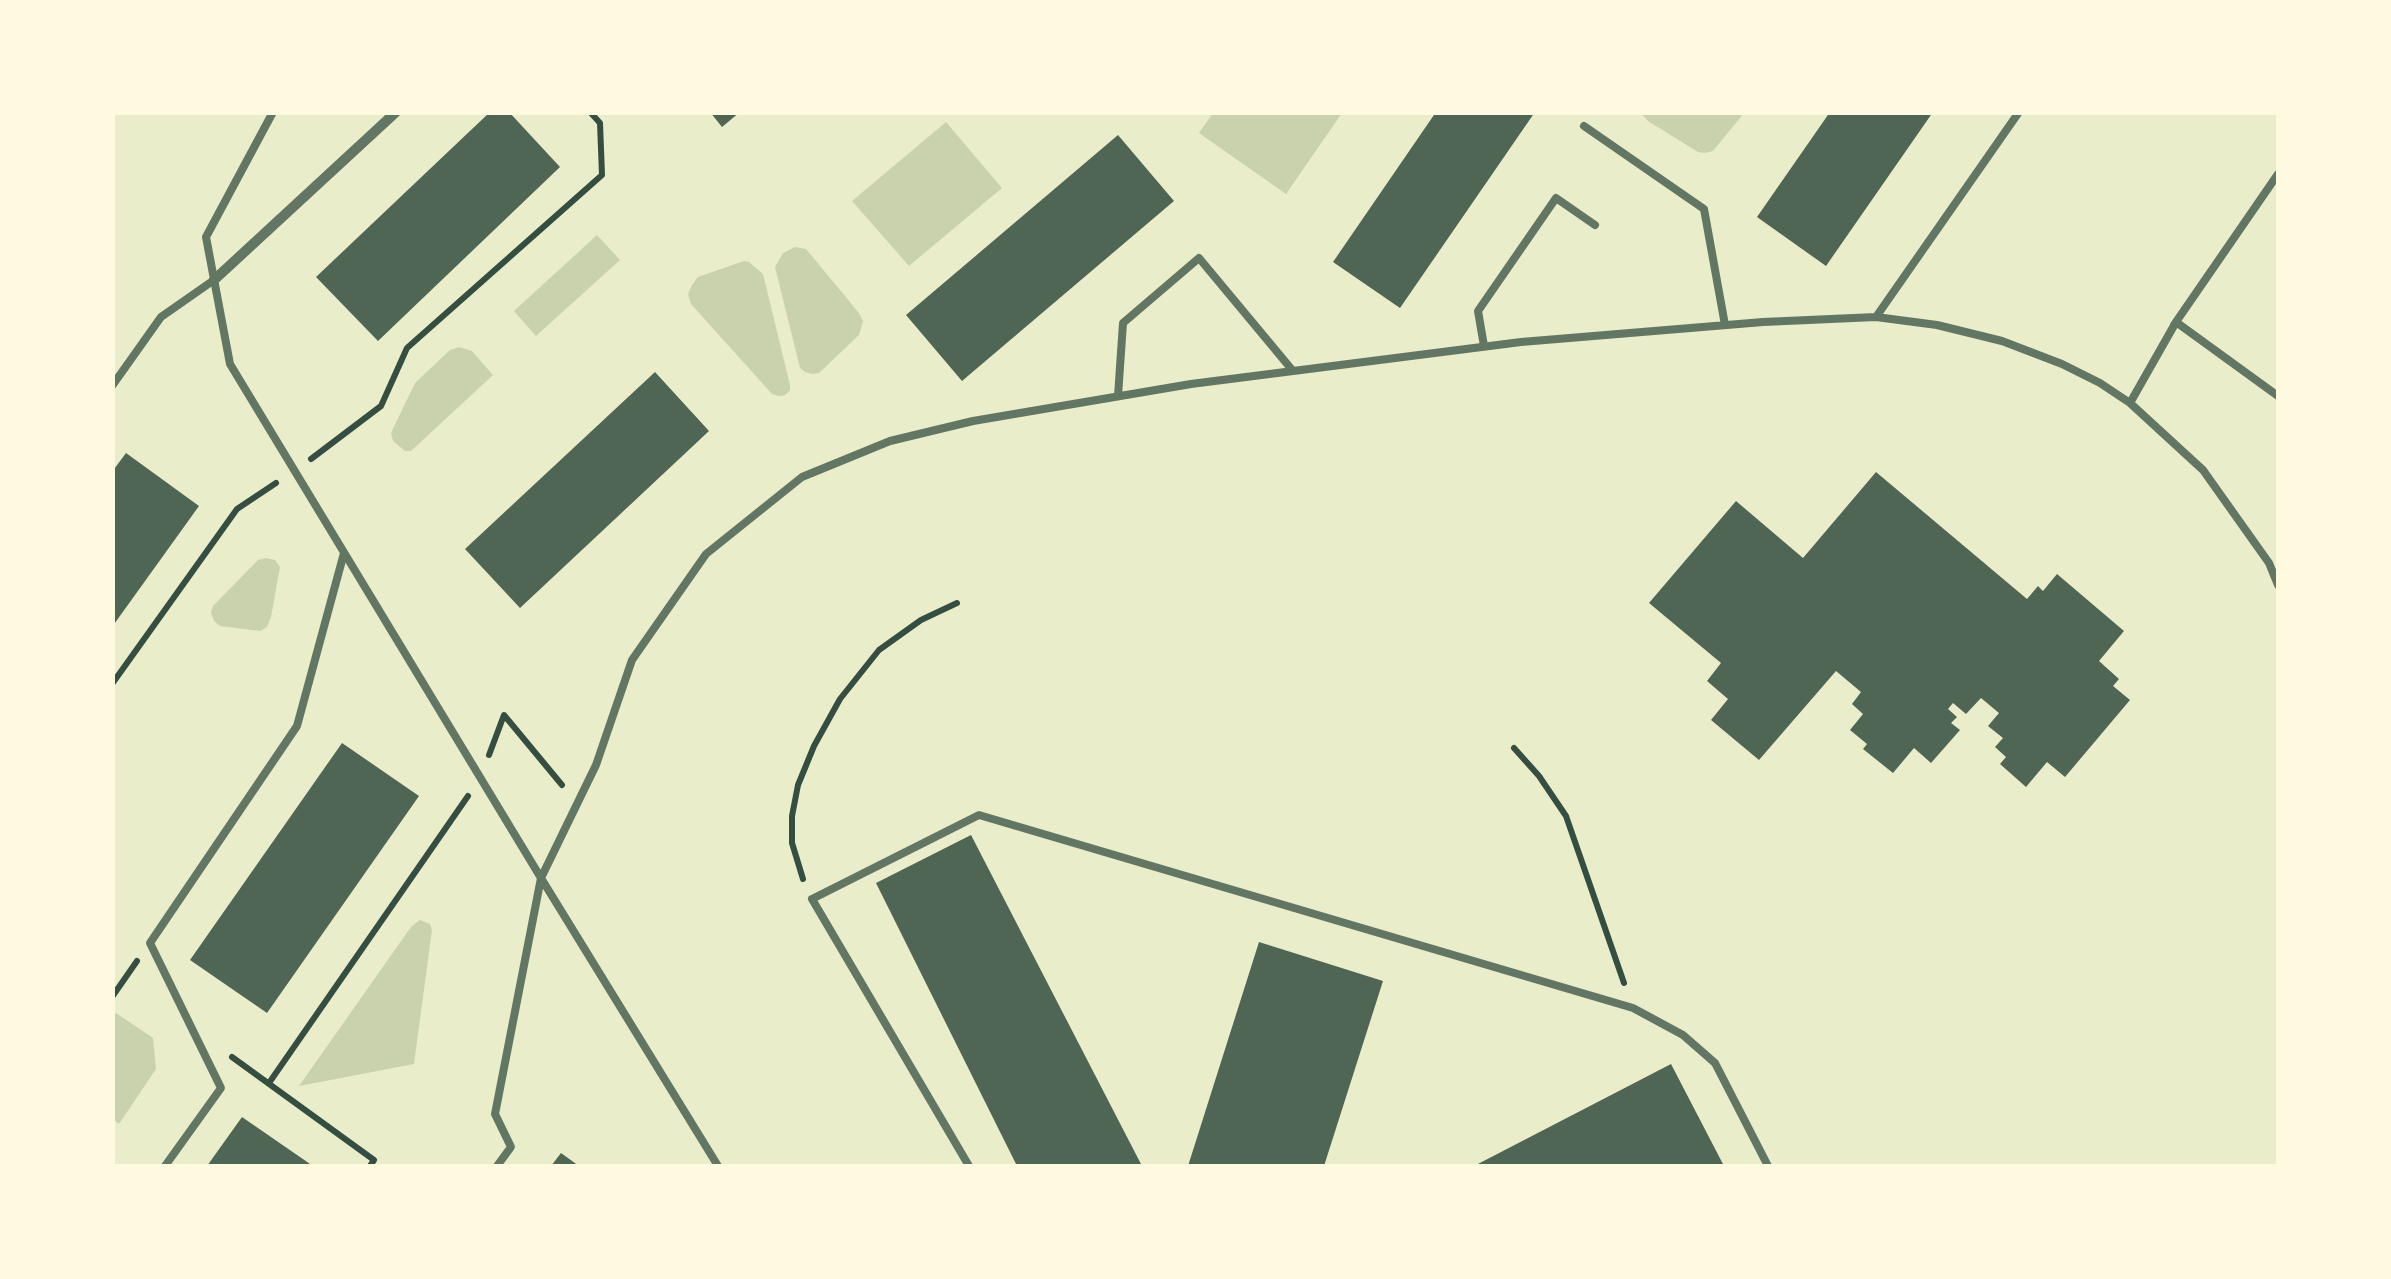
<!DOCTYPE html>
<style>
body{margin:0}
#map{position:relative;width:2391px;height:1279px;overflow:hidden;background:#e9edc9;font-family:Georgia,serif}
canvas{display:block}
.frame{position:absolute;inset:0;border:115px solid #fefae0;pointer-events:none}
</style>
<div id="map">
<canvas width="2391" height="1279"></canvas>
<div class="frame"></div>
</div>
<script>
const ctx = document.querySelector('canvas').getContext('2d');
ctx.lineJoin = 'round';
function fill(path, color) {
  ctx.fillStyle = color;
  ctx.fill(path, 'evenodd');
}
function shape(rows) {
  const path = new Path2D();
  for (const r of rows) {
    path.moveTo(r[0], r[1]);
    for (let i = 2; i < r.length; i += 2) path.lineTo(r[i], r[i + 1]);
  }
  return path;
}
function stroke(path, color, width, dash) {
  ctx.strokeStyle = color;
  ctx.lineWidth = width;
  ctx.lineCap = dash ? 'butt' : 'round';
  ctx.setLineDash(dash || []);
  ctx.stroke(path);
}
const green = shape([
 [1213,113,1213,112,1342,113,1286,194,1199,133],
 [1641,113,1641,112,1744,113,1713,151,1705,153,1698,152,1648,121],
 [946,122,1002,188,909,266,852,201],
 [597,235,620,260,536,336,514,311],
 [795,247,806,249,859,313,863,321,859,335,819,373,812,374,805,372,800,368,775,267,783,253],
 [744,261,749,262,763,274,790,385,790,390,785,395,779,396,772,394,691,304,688,294,692,285,698,277],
 [459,347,472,351,493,375,411,451,405,451,393,441,391,433,415,383,450,350],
 [266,558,275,560,280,567,271,617,267,627,260,631,220,626,214,621,211,613,213,606,258,560],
 [420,920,430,924,432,930,414,1064,299,1086,411,927],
 [116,1013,153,1038,156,1069,119,1124,112,1118,112,1019]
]);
const building = shape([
 [490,112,509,112,560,167,378,341,316,277],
 [710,112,740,112,722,127],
 [1436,112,1535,112,1400,308,1333,262],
 [1830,112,1933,112,1826,266,1757,217],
 [1118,135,1174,201,962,381,906,315],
 [655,372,709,431,520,608,465,549],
 [126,453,199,506,112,627,112,472],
 [1876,472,2027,599,2038,586,2043,591,2057,574,2124,631,2099,661,2119,679,2113,686,2130,700,2065,777,2047,762,2026,787,2000,764,2006,757,1995,747,2003,738,1988,726,1999,713,1981,698,1966,714,1953,703,1948,709,1957,717,1951,723,1960,730,1931,763,1914,748,1893,773,1863,749,1867,744,1850,730,1863,714,1852,704,1861,692,1836,671,1759,760,1711,720,1728,699,1707,681,1721,663,1649,603,1736,501,1803,558],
 [342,743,419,796,267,1013,190,960],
 [971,835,1142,1166,1017,1166,876,883],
 [1259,942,1383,981,1324,1166,1188,1166],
 [1671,1064,1724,1166,1474,1166],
 [242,1117,313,1166,207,1166],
 [561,1153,579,1166,551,1166]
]);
const path = shape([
 [311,459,381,406,407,348,602,175,600,123,590,112],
 [112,684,237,509,276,483],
 [1514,748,1539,776,1566,816,1624,983],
 [489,755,504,715,562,785],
 [803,879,792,843,792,816,798,785,814,746,840,699,879,650,921,620,957,603],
 [112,997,137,961],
 [232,1057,374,1160,370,1166],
 [269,1083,468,796]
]);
const service = shape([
 [273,112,206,237,230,364,541,878,495,1114,511,1147,497,1166],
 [1584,126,1704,209,1725,325],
 [1876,317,2019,112],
 [2174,325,2176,322,2278,396],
 [1484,346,1478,311,1556,198,1595,225],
 [112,386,161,317,214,280],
 [1118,396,1123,323,1199,258,1293,371],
 [2130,403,2203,470,2269,563,2278,585],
 [165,1166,221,1088,150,943,297,726,344,553],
 [718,1166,541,878,596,765,632,660,706,554,802,477,890,441,973,421,1191,384,1521,342,1763,322,1876,317,1937,325,2002,341,2062,364,2100,383,2130,403,2176,322,2278,174],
 [969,1166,812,899,979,815,1633,1008,1683,1035,1715,1063,1768,1166]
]);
const minor = shape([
 [214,280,396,112]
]);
fill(green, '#cad2ad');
fill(building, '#4f6655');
stroke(path, '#344e41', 6);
stroke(service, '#617663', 8);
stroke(minor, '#617663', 10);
</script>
